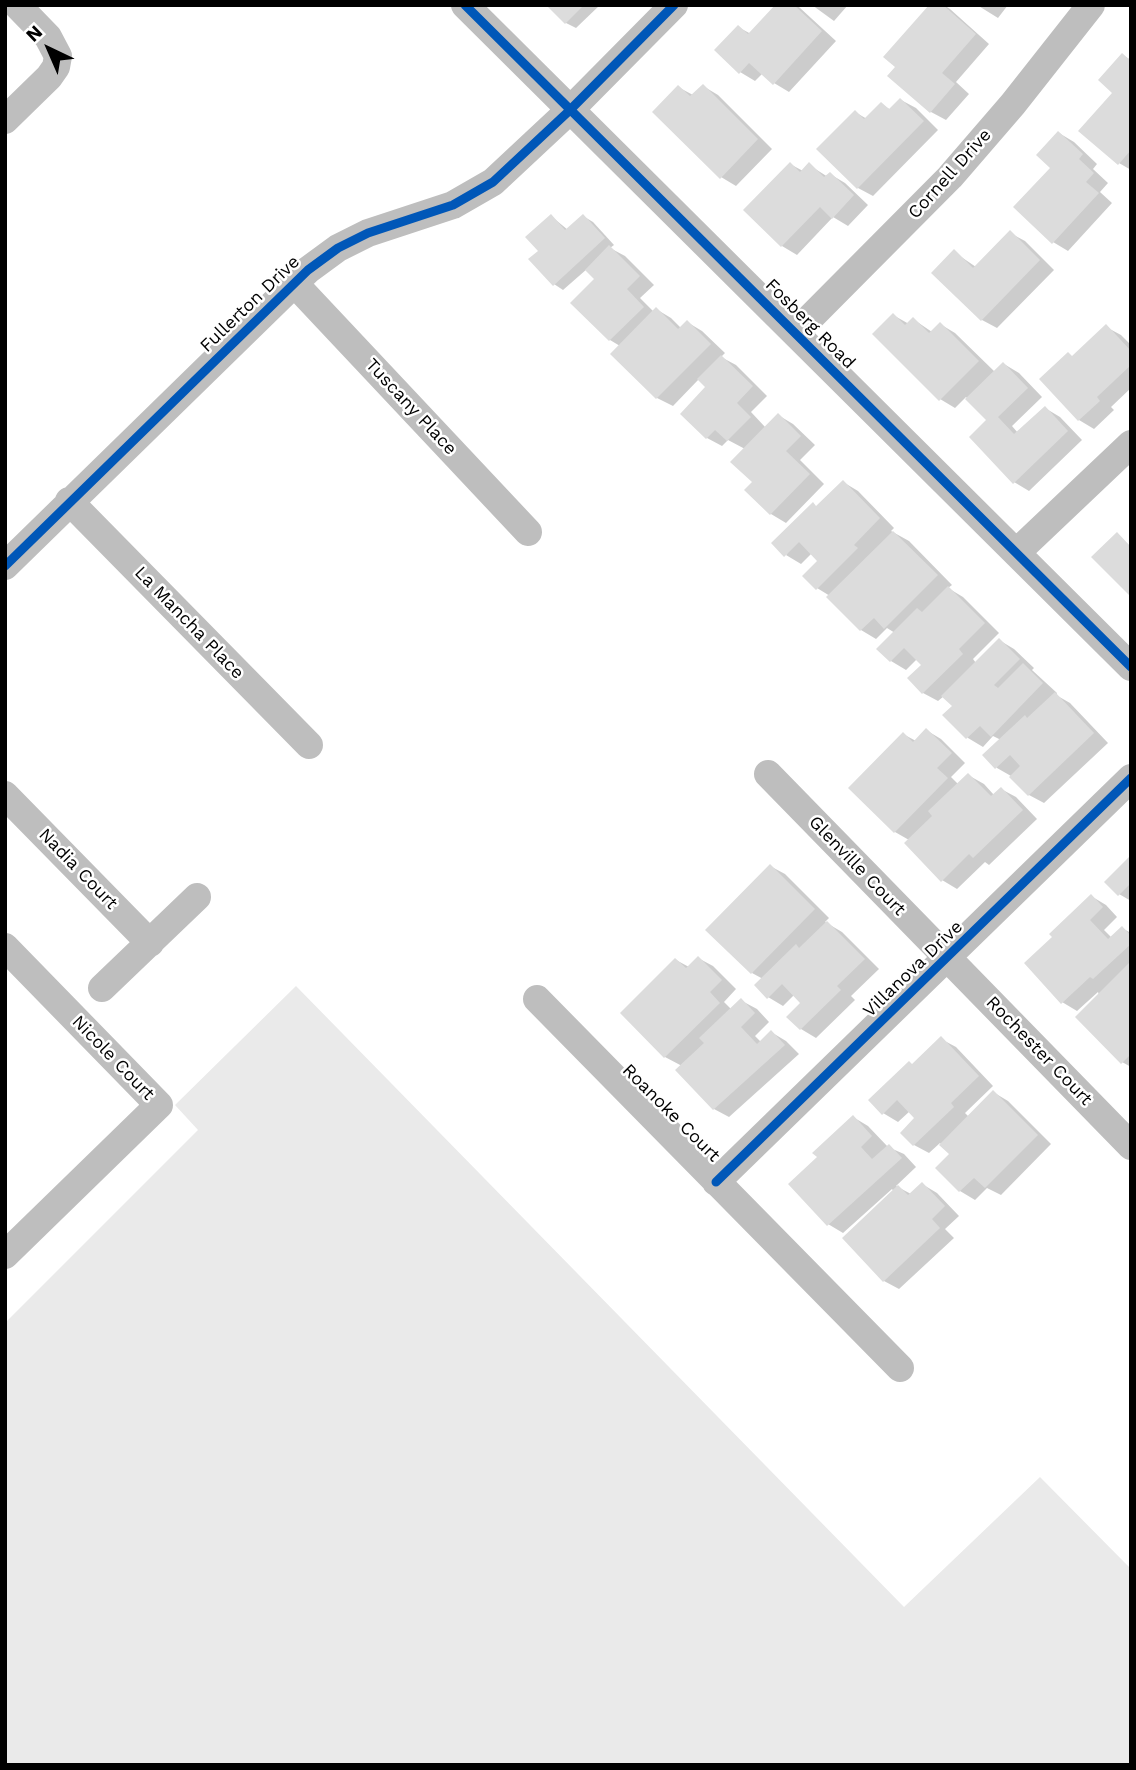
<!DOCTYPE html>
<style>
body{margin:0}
#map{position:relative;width:1136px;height:1770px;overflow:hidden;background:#fff;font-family:"Work Sans",sans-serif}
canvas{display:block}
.frame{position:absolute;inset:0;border:7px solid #000;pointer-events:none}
.north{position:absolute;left:14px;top:14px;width:70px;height:70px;-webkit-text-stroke:5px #fff;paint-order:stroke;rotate:316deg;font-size:19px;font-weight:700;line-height:28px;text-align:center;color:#000}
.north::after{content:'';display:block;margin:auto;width:24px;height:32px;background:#000;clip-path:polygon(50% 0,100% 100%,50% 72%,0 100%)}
</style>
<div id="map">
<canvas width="1136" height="1770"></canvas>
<div class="frame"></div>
<div class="north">N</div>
</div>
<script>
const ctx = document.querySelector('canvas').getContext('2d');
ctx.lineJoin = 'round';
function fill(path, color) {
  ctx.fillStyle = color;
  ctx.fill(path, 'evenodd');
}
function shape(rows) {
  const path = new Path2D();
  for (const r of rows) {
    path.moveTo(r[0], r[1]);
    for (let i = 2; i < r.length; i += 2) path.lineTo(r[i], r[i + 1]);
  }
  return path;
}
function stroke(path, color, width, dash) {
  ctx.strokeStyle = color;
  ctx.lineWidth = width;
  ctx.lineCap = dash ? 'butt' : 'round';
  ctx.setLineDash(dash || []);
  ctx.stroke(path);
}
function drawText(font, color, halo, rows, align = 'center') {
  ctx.font = font + ' "Work Sans",sans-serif';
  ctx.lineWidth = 5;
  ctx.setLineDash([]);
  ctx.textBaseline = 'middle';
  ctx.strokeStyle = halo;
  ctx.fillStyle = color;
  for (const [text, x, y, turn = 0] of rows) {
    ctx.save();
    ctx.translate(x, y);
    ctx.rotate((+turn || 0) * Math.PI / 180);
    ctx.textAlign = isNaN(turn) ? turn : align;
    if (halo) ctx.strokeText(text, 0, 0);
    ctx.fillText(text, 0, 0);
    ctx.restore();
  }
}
const green = shape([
 [296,986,904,1607,1040,1477,1131,1569,1131,1765,5,1765,5,1323,198,1130,175,1105]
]);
const shadow = shape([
 [549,5,600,5,576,28,566,23],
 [777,5,799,7,836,41,789,92,774,83,763,73,755,81,740,72,738,27,751,34],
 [812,5,848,5,834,21],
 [931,5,944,5,950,9,989,44,956,82,969,94,946,120,931,112],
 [977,5,1008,5,998,18],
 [1122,55,1131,60,1131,170,1119,163,1115,93],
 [703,86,718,95,772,149,736,186,721,177,678,87,693,95],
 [901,100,916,108,938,130,873,196,858,188,855,112,867,119,881,104,891,110],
 [1059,133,1074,142,1097,164,1093,169,1108,183,1100,192,1112,203,1068,251,1053,242,1052,168],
 [790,164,803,171,809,165,828,177,830,174,845,183,868,205,848,226,833,217,797,255,782,246],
 [551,216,568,230,583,216,593,222,614,245,610,248,625,256,654,285,640,298,654,312,656,309,671,318,681,328,687,322,702,331,725,353,721,357,736,365,767,396,751,412,766,428,778,415,793,424,815,445,800,460,824,484,786,523,771,514,754,482,745,449,728,440,722,446,707,438,708,387,699,379,673,406,657,398,613,354,620,346,610,340,597,279,587,269,563,290,554,284,540,251],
 [1010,233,1025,241,1054,270,997,328,982,320,934,273,954,252,976,267],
 [893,315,909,324,913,319,932,332,940,324,955,333,995,372,1004,364,1019,373,1042,397,1012,426,1018,433,1045,408,1060,417,1082,440,1029,491,1014,482,988,420,966,397,955,408,940,399],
 [1106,327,1121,335,1131,345,1131,388,1111,407,1114,410,1094,429,1079,420,1041,379,1073,357],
 [843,482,858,491,894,528,891,531,909,541,952,585,948,588,963,597,999,633,973,659,976,663,999,640,1014,649,1034,668,1032,670,1057,693,1056,695,1070,703,1108,743,1044,803,1029,795,1011,776,997,768,985,755,1001,740,993,736,983,747,968,738,945,715,954,706,944,696,938,701,923,693,923,665,917,659,906,670,891,661,895,633,887,628,876,639,861,630,829,597,830,596,817,588,820,561,812,553,801,564,786,555,818,507],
 [926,730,941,739,965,763,951,777,959,785,968,775,984,784,994,795,1001,789,1016,797,1037,819,989,865,985,862,957,889,942,880,909,840,895,832,903,734,916,741],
 [1131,857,1131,901,1119,894],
 [770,866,785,874,829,918,825,922,842,932,879,969,851,996,855,1000,816,1038,801,1029,803,1003,794,995,783,1006,768,997,763,979,752,973],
 [1091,896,1106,905,1117,917,1104,930,1112,938,1122,928,1131,933,1131,1067,1122,1062,1098,992,1077,1011,1062,1002,1055,937],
 [698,958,713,966,736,989,724,1002,732,1010,742,1001,757,1009,769,1022,755,1036,761,1042,771,1032,786,1041,799,1054,729,1117,714,1109,682,1066,665,1057,622,1013,676,960,689,967],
 [941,1039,956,1047,993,1086,965,1113,969,1117,993,1092,1008,1101,1051,1144,1001,1195,987,1188,975,1200,960,1191,937,1168,951,1154,940,1143,929,1153,914,1145,917,1118,910,1111,898,1122,883,1113,913,1065],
 [853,1117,868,1126,888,1147,904,1154,916,1167,896,1186,911,1194,922,1184,937,1193,959,1216,945,1229,954,1238,899,1289,884,1281,894,1192,892,1189,843,1233,828,1224,819,1157]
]);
const building = shape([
 [546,5,584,5,565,24],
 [775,5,794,5,822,31,773,85,749,63,739,74,714,50,738,25,748,34],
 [929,5,943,5,976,34,942,73,955,84,930,113,887,76,895,67,883,57],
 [1122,53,1131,61,1131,150,1118,165,1078,131,1112,93,1098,80],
 [703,84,758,139,720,179,652,112,678,85,690,96],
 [900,98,924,121,857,189,816,149,855,110,864,119,881,102,889,109],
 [1058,131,1083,154,1079,159,1094,173,1086,182,1099,193,1052,244,1013,207,1050,168,1036,155],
 [790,162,800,172,809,162,824,177,830,172,854,195,832,219,820,207,781,247,743,210],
 [551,214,565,230,583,214,605,238,553,286,528,259,538,251,525,237],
 [1010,230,1040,260,981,321,931,273,954,249,973,268],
 [609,245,640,276,627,289,644,307,609,341,570,303,594,279,585,270],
 [656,307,678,329,687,320,711,344,656,399,610,354],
 [893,313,905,325,913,317,929,333,940,322,979,361,939,401,872,334],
 [1106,324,1131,351,1131,365,1097,397,1100,401,1078,421,1039,379,1068,352,1072,356],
 [721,355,753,386,737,403,751,417,727,441,715,430,706,439,680,414,705,387,697,379],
 [1003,362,1028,388,998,417,1014,434,1045,406,1068,431,1013,484,969,437,986,420,965,399],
 [778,413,801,436,786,451,810,474,770,515,744,490,752,482,730,462],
 [843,480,880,518,854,545,858,548,816,590,802,576,817,561,799,542,784,557,771,543,813,502,816,506],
 [893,531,938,575,884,629,874,618,860,631,826,597],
 [1117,532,1131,547,1131,597,1091,557],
 [948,586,985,623,959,649,963,654,922,694,907,678,921,665,904,648,890,662,876,649,917,608,922,612],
 [999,638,1020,659,994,685,998,688,1023,663,1043,683,991,737,980,726,966,739,942,715,952,706,941,696],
 [1055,692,1094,733,1028,796,1009,777,1020,766,1010,755,995,769,982,755,1025,715,1027,718],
 [926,728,952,753,937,768,948,778,894,833,848,788,903,732,913,742],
 [968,773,991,796,1001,787,1023,810,973,858,969,854,941,882,904,843,932,816,928,811],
 [1131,855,1131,883,1118,896,1104,882],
 [770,864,815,909,751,974,705,930],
 [1091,894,1103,907,1090,920,1108,939,1122,926,1131,936,1131,944,1093,979,1090,977,1061,1004,1024,963,1052,937,1049,934],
 [827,921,865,959,837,986,841,990,800,1030,786,1017,800,1003,782,984,767,999,754,985,796,944,799,948],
 [698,956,722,980,710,992,720,1003,664,1058,620,1013,675,958,686,968],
 [1131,961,1131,1054,1121,1064,1075,1017],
 [741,998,755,1013,741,1027,757,1044,771,1030,785,1045,713,1110,675,1070,704,1043,699,1038],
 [941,1036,979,1076,951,1103,954,1107,913,1146,900,1133,914,1118,897,1100,882,1115,868,1100,909,1061,912,1064],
 [993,1090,1038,1135,985,1188,974,1178,959,1192,935,1168,949,1154,939,1145],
 [853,1115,872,1136,861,1147,872,1159,889,1144,902,1158,827,1226,788,1184,817,1157,812,1153],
 [922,1182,945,1206,932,1219,940,1228,883,1282,842,1238,898,1185,908,1195]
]);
const minor = shape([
 [465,5,1131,667],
 [5,120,49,77,56,67,58,56,48,37,17,5],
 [294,283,528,532],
 [796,332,950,177,1013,104,1091,5],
 [69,501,309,745],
 [1017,552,1131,444],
 [5,566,308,270,338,248,368,233,453,205,493,182,569,111,674,5],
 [768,774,1131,1146],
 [5,795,150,943],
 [5,947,159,1105,5,1255],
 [102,988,197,897],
 [537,999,900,1368],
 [716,1182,1131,778]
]);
const cycleway = shape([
 [465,5,1131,667],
 [5,566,308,270,338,248,368,233,453,205,493,182,569,111,674,5],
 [716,1182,1131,778]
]);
const streetNames = [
 ["Cornell Drive",950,174,-48],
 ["Fullerton Drive",250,304,-44],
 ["Fosberg Road",810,324,45],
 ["Tuscany Place",411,407,47],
 ["La Mancha Place",189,623,46],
 ["Glenville Court",857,866,46],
 ["Nadia Court",78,869,46],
 ["Villanova Drive",913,969,-44],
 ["Rochester Court",1039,1051,46],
 ["Nicole Court",113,1058,46],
 ["Roanoke Court",671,1113,45]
];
fill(green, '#eaeaea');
fill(shadow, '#0003');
fill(building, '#dcdcdc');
stroke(minor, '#bebebe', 28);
stroke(cycleway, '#0057b8', 9);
drawText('18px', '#000', '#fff', streetNames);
</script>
